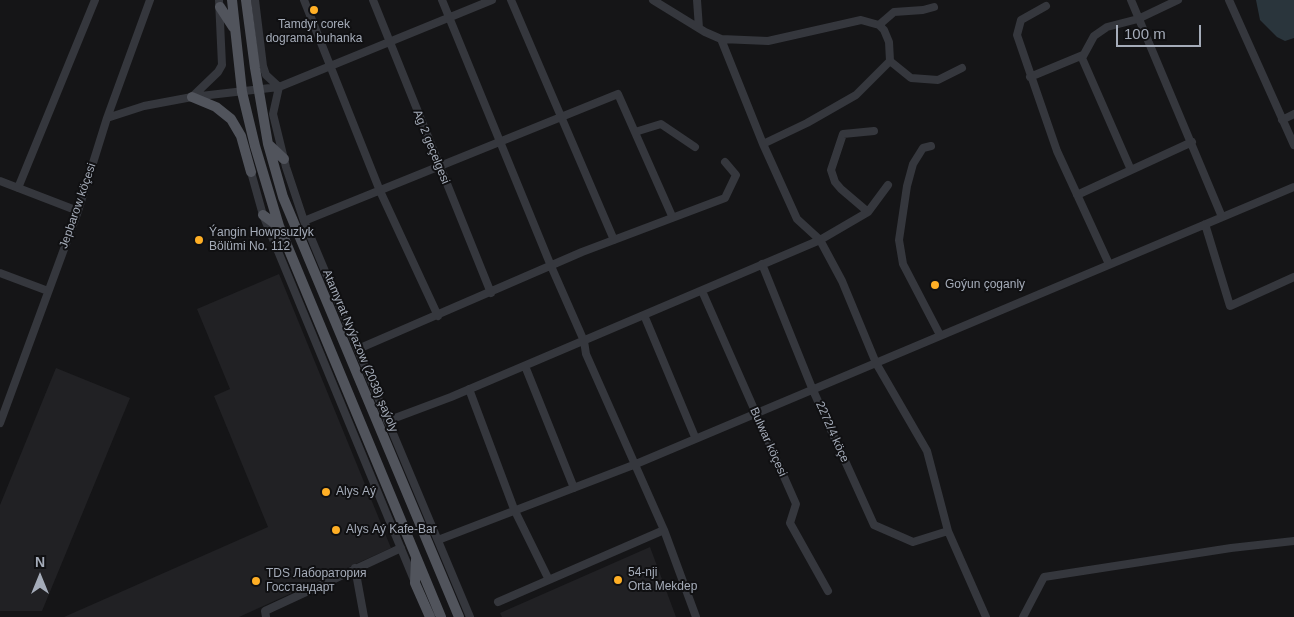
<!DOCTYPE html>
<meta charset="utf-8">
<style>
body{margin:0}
#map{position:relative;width:1294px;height:617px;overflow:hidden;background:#151517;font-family:Arial,sans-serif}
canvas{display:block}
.north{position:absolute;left:15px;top:552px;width:50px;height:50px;-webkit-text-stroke:4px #101012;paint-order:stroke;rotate:0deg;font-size:14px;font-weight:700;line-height:20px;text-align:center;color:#a5acb9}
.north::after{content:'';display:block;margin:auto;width:18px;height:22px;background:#a5acb9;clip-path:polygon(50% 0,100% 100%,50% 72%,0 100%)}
.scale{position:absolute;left:1116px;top:25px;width:85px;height:22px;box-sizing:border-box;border:2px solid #a5acb9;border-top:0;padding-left:6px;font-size:15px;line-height:18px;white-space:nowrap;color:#a5acb9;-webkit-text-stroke:4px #101012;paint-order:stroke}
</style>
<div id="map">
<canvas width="1294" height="617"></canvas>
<div class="north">N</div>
<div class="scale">100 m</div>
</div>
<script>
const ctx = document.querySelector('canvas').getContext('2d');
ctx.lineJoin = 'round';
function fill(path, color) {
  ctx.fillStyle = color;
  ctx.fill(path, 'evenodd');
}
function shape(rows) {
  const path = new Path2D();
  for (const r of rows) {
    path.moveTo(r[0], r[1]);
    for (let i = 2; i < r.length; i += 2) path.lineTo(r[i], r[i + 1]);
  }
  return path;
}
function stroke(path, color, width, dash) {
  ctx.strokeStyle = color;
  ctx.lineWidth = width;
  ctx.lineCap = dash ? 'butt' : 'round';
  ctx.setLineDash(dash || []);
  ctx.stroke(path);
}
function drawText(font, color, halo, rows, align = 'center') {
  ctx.font = font + ' Arial,sans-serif';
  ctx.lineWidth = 4;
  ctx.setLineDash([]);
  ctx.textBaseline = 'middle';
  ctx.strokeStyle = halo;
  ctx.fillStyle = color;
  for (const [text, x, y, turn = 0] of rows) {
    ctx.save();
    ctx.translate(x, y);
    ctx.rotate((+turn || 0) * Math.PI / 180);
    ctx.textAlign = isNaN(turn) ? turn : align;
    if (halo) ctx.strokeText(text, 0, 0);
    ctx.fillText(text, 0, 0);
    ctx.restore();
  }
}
const built = shape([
 [279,274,391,548,239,617,64,617,268,527,214,396,230,389,197,309],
 [56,368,130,398,42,611,0,611,0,505],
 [650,547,676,617,502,617,500,613]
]);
const water = shape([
 [1256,0,1294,0,1294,38,1285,41,1277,37,1260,20]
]);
const minor = shape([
 [255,0,263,66,266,75,279,87,273,114,286,167,304,221,470,617],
 [304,0,380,191,438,316],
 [373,0,491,293],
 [442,0,551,266,584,341,586,354,664,530,696,617],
 [511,0,614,240],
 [653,0,705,32,721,39,768,41,861,20,879,25,884,30,889,42,890,61,911,78,938,80,962,68],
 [697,0,699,28],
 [1131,0,1222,217],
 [1229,0,1294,145],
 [1046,6,1021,20,1017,35,1057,151,1109,264],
 [879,25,894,12,923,10,934,7],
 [721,39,763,144,797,219,820,240,842,281,876,363,927,451,948,531,986,617],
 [1030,77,1083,55],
 [192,97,218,72,222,65,219,0],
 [107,118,150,0],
 [1282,120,1294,114],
 [635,132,661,124,695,147],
 [763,144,807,123,856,95,890,61],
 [931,146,923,148,913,164,907,186,899,240,903,264,940,335],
 [1131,170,1082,58,1094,36,1107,27,1138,19,1178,0],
 [251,172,263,215,414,580],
 [0,181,78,211],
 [18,188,95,0],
 [1077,195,1192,142],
 [868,212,841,189,835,182,831,170,843,134,874,131],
 [304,221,618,94,672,216],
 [1205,224,1230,306,1294,277],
 [762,264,812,388,874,525,913,542,948,531],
 [0,273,48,291],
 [702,291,796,504,790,523,828,591],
 [644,315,695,437],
 [358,349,582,252,725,198,736,175,725,162],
 [525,366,574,488],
 [469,389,514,509,549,580],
 [387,421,451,397,820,240,868,212,888,185],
 [0,423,78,211,107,118,144,106,192,97,279,87,492,0],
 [438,540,636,464,1294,187],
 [355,568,364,617],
 [498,602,664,530],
 [266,617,265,611,401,548],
 [1023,617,1044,577,1231,548,1294,541]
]);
const major = shape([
 [232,0,242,92,255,146,279,226,441,617],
 [246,0,255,68,268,144,283,197,459,617],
 [220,7,233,27],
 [192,97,216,107,231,119,241,136,251,172],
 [268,144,284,159],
 [263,215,278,226],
 [416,559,415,583,430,617]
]);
const markers = [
 [314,10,5,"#ffaf25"],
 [199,240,5,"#ffaf25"],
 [935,285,5,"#ffaf25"],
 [326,492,5,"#ffaf25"],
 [336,530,5,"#ffaf25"],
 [618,580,5,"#ffaf25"],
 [256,581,5,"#ffaf25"]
];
const poiNames = [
 ["Tamdyr corek",314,25,"center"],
 ["dograma buhanka",314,39,"center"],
 ["Ýangin Howpsuzlyk",209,233],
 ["Bölümi No. 112",209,247],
 ["Goýun çoganly",945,285],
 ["Alys Aý",336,492],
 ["Alys Aý Kafe-Bar",346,530],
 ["54-nji",628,573],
 ["Orta Mekdep",628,587],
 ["TDS Лаборатория",266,574],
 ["Госстандарт",266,588]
];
const streetNames = [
 ["Ag 2 geçelgesi",431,147,68],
 ["Jepbarow köçesi",78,206,-71],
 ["Atamyrat Nyýazow (2038) şaýoly",360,351,67],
 ["2272/4 köçe",832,432,66],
 ["Bulwar köçesi",768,442,66]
];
fill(built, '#212124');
fill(water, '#2a353c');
stroke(minor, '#35373d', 8);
stroke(major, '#51545c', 10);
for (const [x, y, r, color] of markers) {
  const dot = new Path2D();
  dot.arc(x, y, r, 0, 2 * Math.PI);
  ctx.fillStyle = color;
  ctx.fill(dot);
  stroke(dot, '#101012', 2);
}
drawText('12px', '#a5acb9', '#101012', poiNames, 'left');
drawText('12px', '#a5acb9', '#101012', streetNames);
</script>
